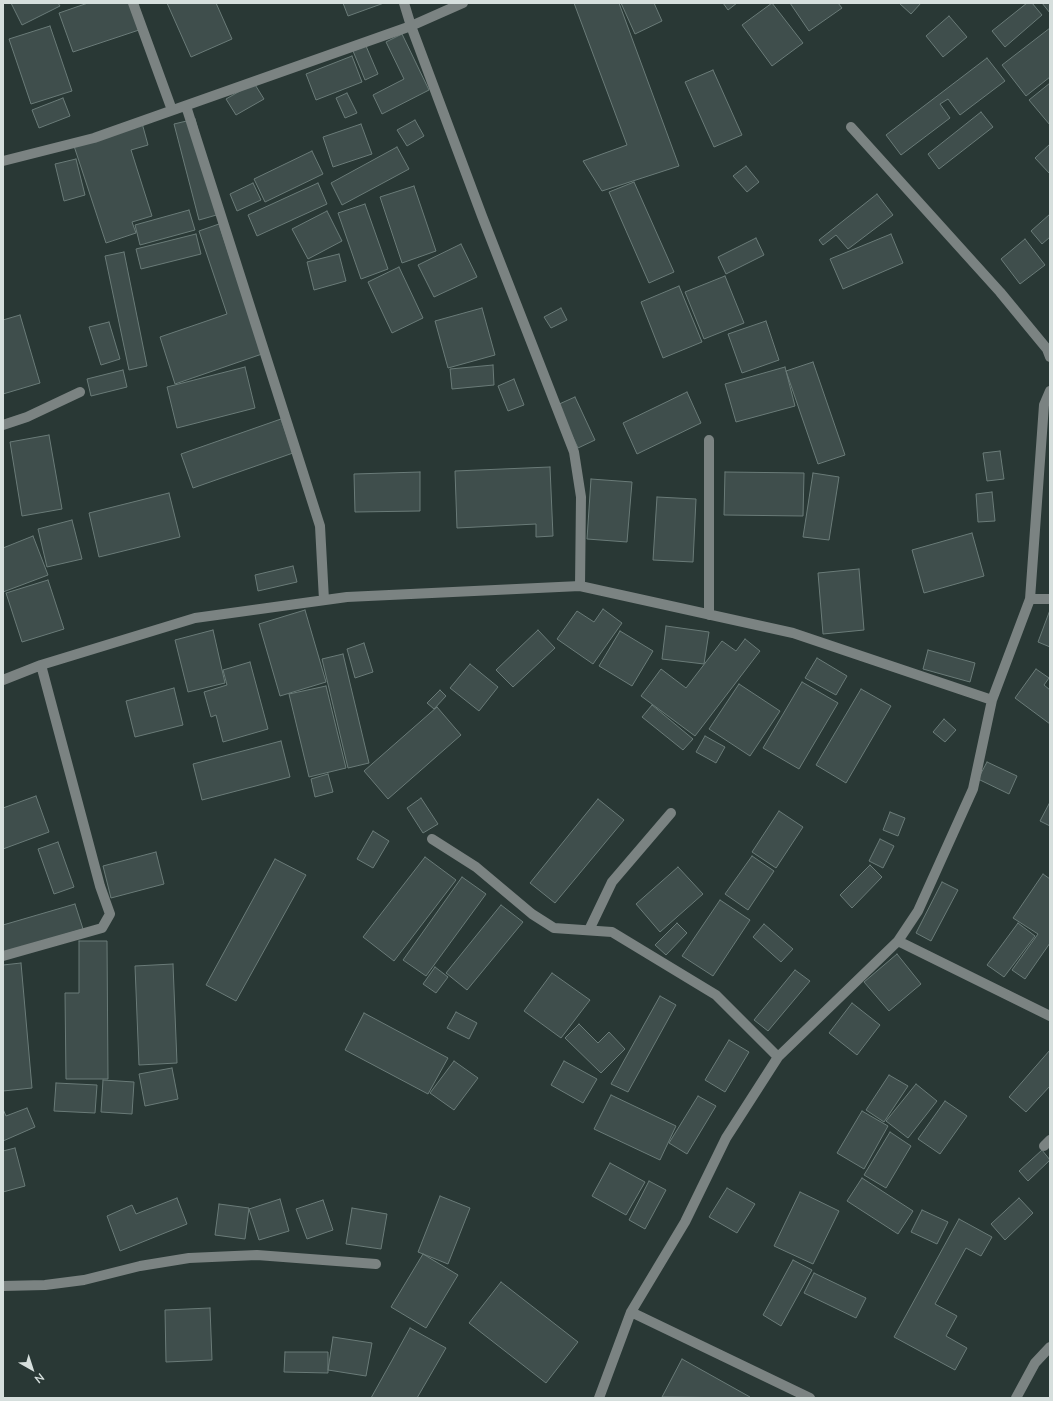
<!DOCTYPE html>
<style>
body{margin:0}
#map{position:relative;width:1053px;height:1401px;overflow:hidden;background:#293835;font-family:Lato,sans-serif}
canvas{display:block}
.frame{position:absolute;inset:0;border:4px solid #d6dfdd;pointer-events:none}
.north{position:absolute;left:12px;top:1349px;width:40px;height:40px;-webkit-text-stroke:3px #293835;paint-order:stroke;rotate:141deg;font-size:11px;font-weight:700;line-height:16px;text-align:center;color:#d6dfdd}
.north::after{content:'';display:block;margin:auto;width:14px;height:18px;background:#d6dfdd;clip-path:polygon(50% 0,100% 100%,50% 72%,0 100%)}
</style>
<div id="map">
<canvas width="1053" height="1401"></canvas>
<div class="frame"></div>
<div class="north">N</div>
</div>
<script>
const ctx = document.querySelector('canvas').getContext('2d');
ctx.lineJoin = 'round';
function fill(path, color) {
  ctx.fillStyle = color;
  ctx.fill(path, 'evenodd');
}
function shape(rows) {
  const path = new Path2D();
  for (const r of rows) {
    path.moveTo(r[0], r[1]);
    for (let i = 2; i < r.length; i += 2) path.lineTo(r[i], r[i + 1]);
  }
  return path;
}
function stroke(path, color, width, dash) {
  ctx.strokeStyle = color;
  ctx.lineWidth = width;
  ctx.lineCap = dash ? 'butt' : 'round';
  ctx.setLineDash(dash || []);
  ctx.stroke(path);
}
const building = shape([
 [11,3,58,3,60,6,22,25,11,3],
 [88,3,130,3,139,30,73,52,59,13,88,3],
 [167,3,216,3,232,39,191,57,167,3],
 [343,3,384,3,348,16,343,3],
 [574,3,619,3,679,166,602,191,583,161,627,145,574,3],
 [621,3,654,3,662,21,635,34,621,3],
 [723,3,737,3,728,10,723,3],
 [772,3,803,43,772,66,742,25,772,3],
 [790,3,838,3,842,8,809,31,790,3],
 [899,3,921,3,911,14,899,3],
 [1027,3,1032,3,1042,15,1005,47,992,31,1027,3],
 [1042,3,1050,3,1050,13,1042,3],
 [949,16,967,37,943,57,926,36,949,16],
 [50,26,72,91,31,104,9,39,50,26],
 [1050,28,1050,77,1026,96,1002,65,1050,28],
 [402,34,429,90,382,114,373,95,404,79,386,42,402,34],
 [366,46,378,74,365,80,353,51,366,46],
 [352,56,362,82,316,100,306,74,352,56],
 [987,58,1005,81,960,115,948,99,940,104,950,118,901,155,886,135,987,58],
 [713,70,742,135,714,147,685,82,713,70],
 [254,83,264,99,236,115,226,99,254,83],
 [1050,83,1050,125,1029,100,1050,83],
 [347,93,357,113,345,118,336,98,347,93],
 [63,98,70,116,39,128,32,110,63,98],
 [981,112,993,127,939,169,928,154,981,112],
 [195,119,220,214,199,220,174,124,195,119],
 [415,120,424,136,407,146,397,130,415,120],
 [142,123,148,145,131,150,152,216,132,222,136,233,106,243,74,146,142,123],
 [361,124,372,154,333,167,323,137,361,124],
 [1050,144,1050,174,1035,158,1050,144],
 [397,147,409,169,342,205,331,183,397,147],
 [312,151,323,174,265,202,254,179,312,151],
 [76,159,85,195,64,201,55,164,76,159],
 [746,166,759,182,747,192,733,176,746,166],
 [634,182,674,272,649,283,609,192,634,182],
 [253,183,261,200,237,211,230,194,253,183],
 [318,183,327,204,257,236,248,215,318,183],
 [414,186,436,251,402,263,380,197,414,186],
 [877,194,893,215,848,249,836,235,823,245,819,240,877,194],
 [365,204,388,269,361,279,338,213,365,204],
 [189,210,195,230,140,245,135,225,189,210],
 [327,211,342,241,308,259,292,229,327,211],
 [1050,214,1050,237,1042,244,1031,231,1050,214],
 [219,224,262,354,175,384,160,337,227,314,199,231,219,224],
 [196,234,201,254,141,269,136,249,196,234],
 [891,234,903,263,843,289,830,259,891,234],
 [756,238,764,255,726,274,718,257,756,238],
 [1025,239,1045,265,1020,284,1001,259,1025,239],
 [461,244,477,277,434,297,418,265,461,244],
 [124,252,147,366,129,370,105,256,124,252],
 [339,254,346,281,314,290,307,262,339,254],
 [399,267,423,318,392,333,368,282,399,267],
 [725,276,744,323,704,339,685,292,725,276],
 [679,286,702,342,663,358,641,302,679,286],
 [482,308,495,355,448,368,435,321,482,308],
 [561,308,567,320,551,328,544,317,561,308],
 [20,315,40,383,3,394,3,320,20,315],
 [766,321,779,360,742,373,728,334,766,321],
 [109,322,120,359,101,365,89,327,109,322],
 [813,362,845,455,818,464,786,371,813,362],
 [493,365,494,385,452,389,450,369,493,365],
 [245,367,255,408,177,428,167,387,245,367],
 [785,367,795,406,736,422,725,384,785,367],
 [123,370,127,387,91,396,87,379,123,370],
 [514,379,524,405,508,411,498,386,514,379],
 [687,392,701,423,637,454,623,423,687,392],
 [575,397,595,440,578,448,557,405,575,397],
 [281,419,293,453,193,488,181,454,281,419],
 [49,435,62,509,22,516,10,442,49,435],
 [1000,451,1004,479,987,481,983,453,1000,451],
 [550,467,553,536,536,537,536,524,457,528,455,471,550,467],
 [420,472,420,511,355,512,354,474,420,472],
 [725,472,804,473,803,516,724,515,725,472],
 [813,473,839,477,829,540,803,537,813,473],
 [591,479,632,482,627,542,587,539,591,479],
 [992,492,995,521,978,522,976,494,992,492],
 [169,493,180,537,99,557,89,513,169,493],
 [657,497,696,499,693,562,653,560,657,497],
 [72,520,82,559,47,567,38,529,72,520],
 [972,533,984,576,924,593,912,550,972,533],
 [33,536,48,575,3,592,3,548,33,536],
 [293,566,297,582,258,591,255,575,293,566],
 [859,569,864,630,823,634,818,573,859,569],
 [48,580,64,629,22,642,6,593,48,580],
 [603,609,622,623,593,664,557,639,577,611,594,622,603,609],
 [305,610,326,682,280,696,259,624,305,610],
 [1050,610,1050,647,1038,642,1050,610],
 [666,626,709,632,704,664,662,659,666,626],
 [213,630,225,683,188,692,175,640,213,630],
 [538,630,555,648,513,687,496,670,538,630],
 [620,631,653,651,632,686,599,666,620,631],
 [745,639,760,651,695,736,641,696,661,669,686,688,722,641,736,651,745,639],
 [364,643,373,672,355,678,347,649,364,643],
 [928,650,975,663,970,682,923,669,928,650],
 [343,654,369,763,348,768,322,659,343,654],
 [817,658,847,676,836,695,805,678,817,658],
 [250,662,268,729,223,742,216,715,211,717,204,692,227,685,223,670,250,662],
 [470,664,498,687,479,711,450,688,470,664],
 [1036,669,1049,678,1044,685,1050,690,1050,724,1015,698,1036,669],
 [802,682,838,703,799,769,763,748,802,682],
 [739,684,780,711,750,756,709,729,739,684],
 [326,686,346,768,309,777,289,694,326,686],
 [174,688,183,725,135,737,126,701,174,688],
 [861,689,891,706,846,783,816,765,861,689],
 [440,690,446,696,434,709,427,703,440,690],
 [652,705,693,739,683,750,642,717,652,705],
 [437,707,461,735,388,799,364,771,437,707],
 [944,719,956,730,945,742,933,732,944,719],
 [705,736,725,747,716,763,696,752,705,736],
 [281,741,290,777,202,800,193,764,281,741],
 [987,762,1017,776,1009,794,978,779,987,762],
 [328,774,333,792,315,797,311,779,328,774],
 [36,796,49,832,3,849,3,808,36,796],
 [421,798,438,824,423,833,407,808,421,798],
 [598,799,624,820,555,903,530,883,598,799],
 [1050,802,1050,826,1040,821,1050,802],
 [779,811,803,827,776,868,752,852,779,811],
 [890,812,905,818,898,836,883,830,890,812],
 [373,831,389,841,373,868,357,859,373,831],
 [880,839,894,846,883,868,869,861,880,839],
 [58,842,74,887,54,894,38,849,58,842],
 [156,852,164,884,111,898,103,866,156,852],
 [752,856,774,871,748,910,725,894,752,856],
 [425,857,456,880,394,961,363,937,425,857],
 [275,859,306,875,236,1001,206,985,275,859],
 [870,865,882,877,852,908,840,895,870,865],
 [678,867,703,894,660,932,636,904,678,867],
 [1043,874,1050,879,1050,943,1025,979,1012,970,1038,934,1013,918,1043,874],
 [462,877,486,894,426,976,403,960,462,877],
 [942,882,958,890,931,941,916,933,942,882],
 [720,900,750,920,713,976,682,956,720,900],
 [75,904,83,929,3,953,3,925,75,904],
 [501,905,523,922,467,990,446,973,501,905],
 [677,923,687,933,666,955,655,945,677,923],
 [1018,923,1035,936,1004,977,987,965,1018,923],
 [764,924,793,949,781,962,753,937,764,924],
 [79,941,107,941,108,1079,66,1079,65,993,79,993,79,941],
 [897,954,921,984,889,1011,864,982,897,954],
 [21,963,32,1088,3,1091,3,965,21,963],
 [173,964,177,1063,139,1065,135,966,173,964],
 [435,967,448,977,436,993,423,984,435,967],
 [795,970,810,981,768,1031,754,1020,795,970],
 [552,973,590,1000,561,1038,524,1011,552,973],
 [660,996,676,1005,628,1092,611,1084,660,996],
 [852,1003,880,1025,857,1055,829,1033,852,1003],
 [456,1012,477,1023,469,1039,447,1028,456,1012],
 [364,1013,448,1058,428,1094,345,1050,364,1013],
 [579,1024,598,1043,609,1032,625,1049,601,1073,565,1038,579,1024],
 [729,1040,749,1052,725,1092,705,1080,729,1040],
 [1050,1050,1050,1086,1026,1112,1009,1097,1050,1050],
 [454,1061,478,1078,454,1110,430,1093,454,1061],
 [564,1061,597,1079,583,1103,551,1085,564,1061],
 [172,1068,178,1099,145,1106,139,1074,172,1068],
 [889,1075,908,1086,884,1122,866,1110,889,1075],
 [103,1080,134,1082,132,1114,101,1112,103,1080],
 [56,1083,97,1085,95,1113,54,1111,56,1083],
 [916,1084,937,1101,908,1138,886,1121,916,1084],
 [611,1095,676,1126,660,1160,594,1129,611,1095],
 [698,1096,716,1106,687,1154,669,1143,698,1096],
 [945,1101,967,1116,940,1154,918,1139,945,1101],
 [27,1108,35,1127,3,1141,3,1109,6,1116,27,1108],
 [862,1111,888,1126,864,1169,837,1153,862,1111],
 [890,1132,911,1146,886,1188,864,1175,890,1132],
 [15,1148,25,1186,3,1192,3,1151,15,1148],
 [1042,1150,1050,1160,1028,1181,1019,1171,1042,1150],
 [610,1163,645,1182,626,1215,592,1196,610,1163],
 [862,1178,913,1211,898,1234,847,1201,862,1178],
 [649,1181,666,1190,645,1229,629,1220,649,1181],
 [727,1188,755,1204,737,1233,709,1217,727,1188],
 [800,1192,839,1211,813,1264,774,1246,800,1192],
 [440,1196,470,1208,448,1264,418,1252,440,1196],
 [177,1198,187,1224,120,1251,107,1216,132,1205,136,1214,177,1198],
 [1019,1198,1033,1213,1005,1240,991,1224,1019,1198],
 [280,1199,289,1231,259,1240,249,1209,280,1199],
 [323,1200,333,1230,307,1239,296,1209,323,1200],
 [219,1204,249,1208,245,1239,215,1235,219,1204],
 [352,1208,387,1214,381,1249,346,1244,352,1208],
 [922,1210,948,1222,937,1244,911,1232,922,1210],
 [959,1219,992,1237,981,1256,966,1248,935,1304,957,1316,946,1336,967,1348,955,1370,894,1337,959,1219],
 [423,1254,458,1275,426,1328,391,1307,423,1254],
 [793,1260,812,1270,781,1326,763,1315,793,1260],
 [814,1273,866,1298,856,1318,804,1293,814,1273],
 [501,1282,578,1342,546,1383,469,1323,501,1282],
 [210,1308,212,1360,166,1362,165,1310,210,1308],
 [410,1328,446,1348,417,1398,371,1398,410,1328],
 [333,1337,372,1343,366,1376,328,1370,333,1337],
 [285,1352,328,1352,328,1373,284,1372,285,1352],
 [682,1359,750,1397,749,1398,662,1397,682,1359]
]);
const minor = shape([
 [133,3,172,110],
 [404,3,411,26,482,216,574,452,581,497,580,586],
 [186,106,320,526,324,600],
 [851,127,1000,292,1047,349,1050,357],
 [3,161,94,138,411,26,463,3],
 [3,425,27,417,80,392],
 [709,440,709,615],
 [1030,599,1050,599],
 [3,680,41,665,195,618,347,597,580,586,793,633,992,700],
 [432,839,476,867,532,914,554,928,612,932,716,995,778,1057],
 [589,930,612,882,671,813],
 [898,941,1050,1016],
 [3,956,102,928,110,914,100,886,41,665],
 [1044,1146,1050,1140],
 [3,1286,45,1285,84,1280,140,1266,189,1258,257,1255,376,1264],
 [631,1312,810,1398],
 [599,1398,631,1312,685,1222,726,1138,778,1057,898,941,918,911,973,789,992,700,1030,599,1044,405,1050,391],
 [1016,1398,1035,1363,1050,1347]
]);
fill(building, '#3f4e4c');
stroke(building, '#6a7b78', 1);
stroke(minor, '#7b8382', 10);
</script>
